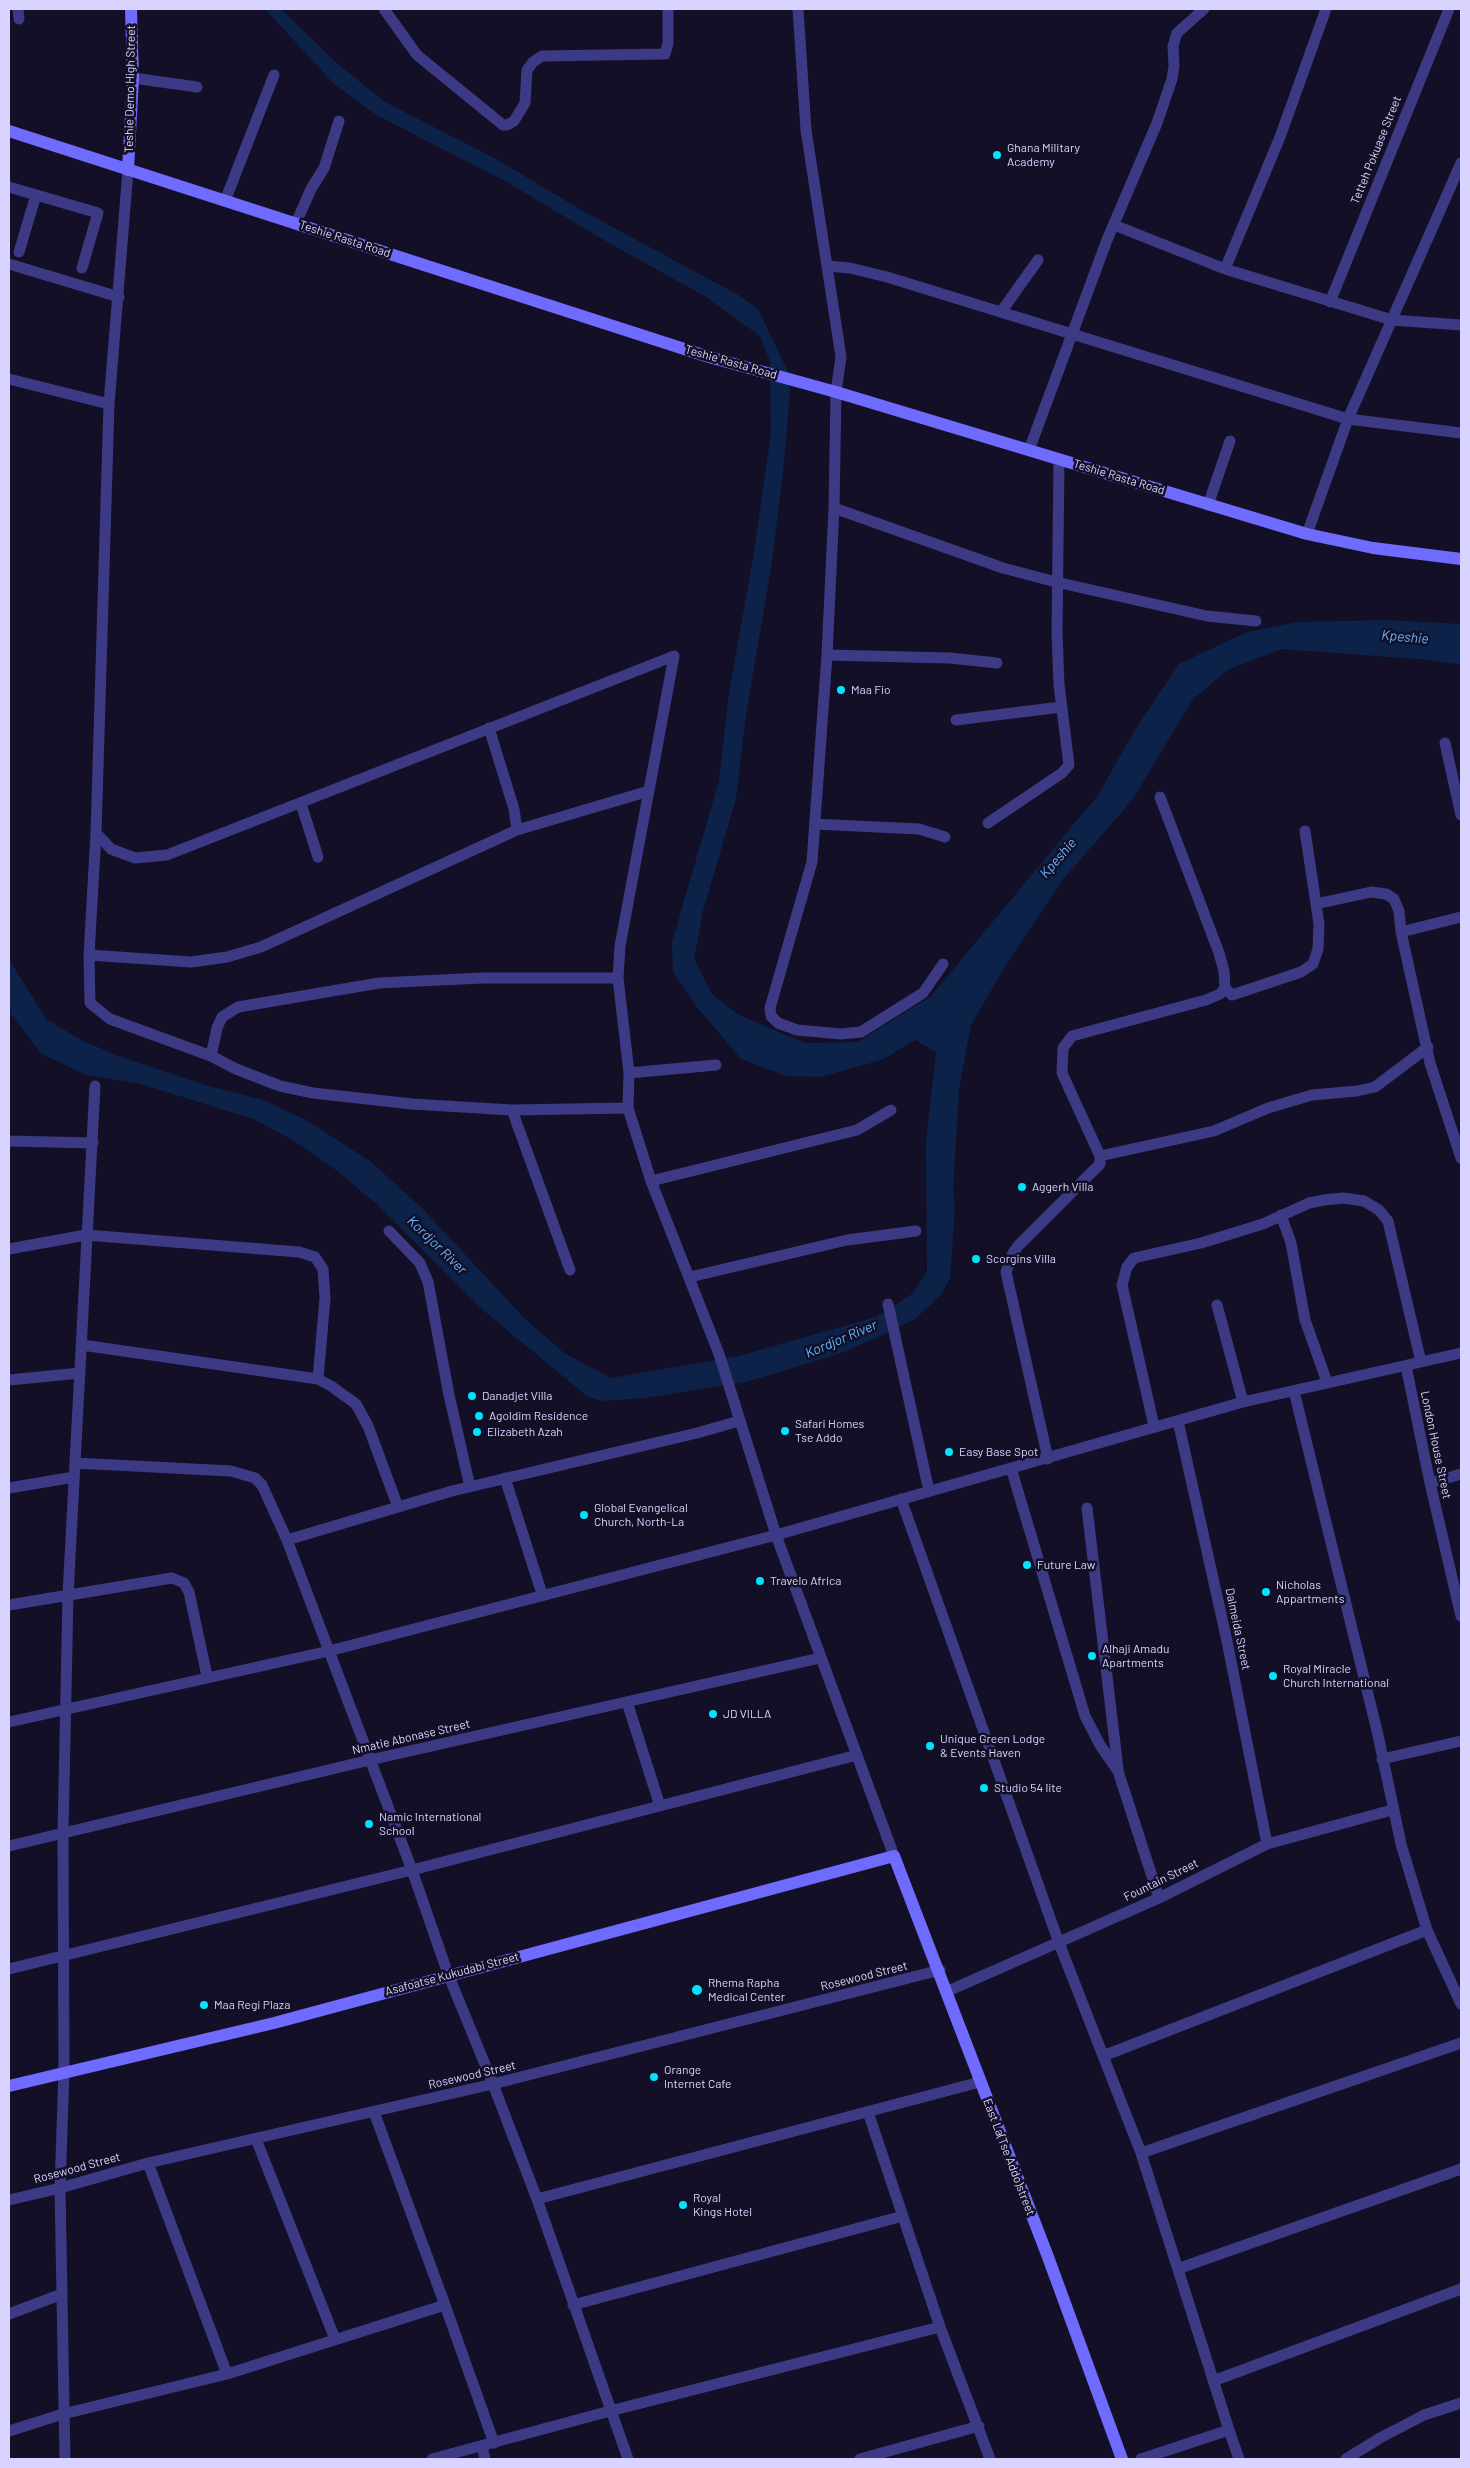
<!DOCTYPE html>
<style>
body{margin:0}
#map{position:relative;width:1470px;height:2468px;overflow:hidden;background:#130f26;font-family:Barlow,sans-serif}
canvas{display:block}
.frame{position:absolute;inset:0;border:10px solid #d9d4ff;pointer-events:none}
</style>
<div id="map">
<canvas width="1470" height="2468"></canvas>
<div class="frame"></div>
</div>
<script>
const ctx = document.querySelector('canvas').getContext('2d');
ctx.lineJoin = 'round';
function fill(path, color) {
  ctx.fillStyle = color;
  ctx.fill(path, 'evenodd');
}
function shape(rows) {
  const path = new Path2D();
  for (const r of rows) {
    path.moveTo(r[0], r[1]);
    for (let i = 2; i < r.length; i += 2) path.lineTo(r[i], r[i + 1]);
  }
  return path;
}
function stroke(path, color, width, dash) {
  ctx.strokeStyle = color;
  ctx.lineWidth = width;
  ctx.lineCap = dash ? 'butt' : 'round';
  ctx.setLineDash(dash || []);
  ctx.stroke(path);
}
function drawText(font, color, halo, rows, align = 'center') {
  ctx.font = font + ' Barlow,sans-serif';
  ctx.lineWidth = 5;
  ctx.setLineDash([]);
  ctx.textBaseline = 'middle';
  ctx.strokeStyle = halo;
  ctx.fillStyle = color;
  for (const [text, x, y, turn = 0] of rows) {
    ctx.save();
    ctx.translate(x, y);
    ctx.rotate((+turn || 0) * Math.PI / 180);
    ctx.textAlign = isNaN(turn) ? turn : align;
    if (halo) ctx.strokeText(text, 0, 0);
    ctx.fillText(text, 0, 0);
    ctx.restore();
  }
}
const water = shape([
 [265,9,281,9,339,65,385,102,498,160,583,211,740,296,758,309,788,372,790,392,784,464,772,562,746,715,736,799,703,911,694,959,712,994,739,1015,805,1043,858,1042,931,996,1098,795,1136,728,1179,664,1247,632,1297,622,1386,620,1461,624,1461,665,1430,660,1282,649,1229,669,1193,699,1133,799,1061,882,1009,960,971,1025,959,1089,953,1190,955,1208,950,1279,939,1297,915,1319,885,1334,839,1354,746,1382,645,1398,602,1401,588,1397,484,1311,378,1205,332,1167,291,1139,253,1119,141,1084,86,1075,42,1054,9,1012,9,959,46,1019,83,1041,124,1058,205,1085,263,1100,306,1120,370,1161,422,1208,525,1319,564,1353,611,1378,738,1356,876,1317,912,1294,927,1272,926,1142,936,1052,915,1040,882,1060,820,1077,786,1076,741,1059,696,1006,673,972,672,942,719,781,729,693,754,552,771,433,770,361,760,336,706,297,609,243,505,181,378,116,334,84]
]);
const street = shape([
 [18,9,19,19],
 [384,9,417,55,503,125,507,125,514,121,525,103,527,70,533,62,542,56,665,54,668,43,668,9],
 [798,9,806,130,841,357,836,392,834,508,827,655,812,862,770,1008,771,1016,778,1023,797,1030,841,1034,861,1032,923,993,943,964],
 [133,78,197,87],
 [128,170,109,404,96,833,89,955,90,1003,110,1019,211,1056,236,1069,280,1086,313,1093,412,1104,512,1110,628,1108],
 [9,187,98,213,82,268],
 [225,201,274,75],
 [296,223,311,189,324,168,339,121],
 [1114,225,1225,269,1392,320,1461,325],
 [19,252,36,195],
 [9,264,119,297],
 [827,266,850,268,887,277,1348,419,1461,433],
 [1225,269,1280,137,1326,9],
 [1330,302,1449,9],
 [1001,312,1038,260],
 [9,379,109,404],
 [1029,450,1107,240,1157,123,1172,79,1174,66,1173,46,1177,33,1204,9],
 [1208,505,1230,441],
 [834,508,1003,568,1056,582,1207,616,1256,621],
 [1307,534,1348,419,1461,163],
 [827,655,950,658,997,663],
 [674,656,620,946,618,978,629,1073,628,1108,651,1181,719,1354,776,1535,894,1856],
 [956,720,1061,707],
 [1445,743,1461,815],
 [301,804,318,857],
 [988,823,1062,773,1069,765,1059,685,1057,633,1059,459],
 [815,824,919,829,945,837],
 [517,830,649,791],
 [96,833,111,849,135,858,167,855,674,656],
 [1316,904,1371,892,1386,894,1394,899,1399,911,1401,932,1430,1063,1461,1158],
 [1401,932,1461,917],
 [89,955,191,962,227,957,261,947,517,830,514,809,489,728],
 [1225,988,1232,995,1301,972,1313,964,1318,949,1319,924,1305,831],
 [211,1056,217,1028,222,1017,238,1007,379,983,482,978,618,978],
 [629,1073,716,1065],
 [512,1110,570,1270],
 [9,1141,93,1143],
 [1100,1156,1214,1131,1268,1108,1312,1095,1357,1091,1375,1087,1428,1047],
 [651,1181,857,1130,891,1110],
 [1281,1215,1291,1243,1305,1320,1327,1382],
 [389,1231,420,1263,428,1282,449,1395,470,1487],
 [9,1249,86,1235,299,1252,315,1257,323,1269,325,1298,318,1379],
 [690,1277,847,1240,916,1231],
 [888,1304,929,1491],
 [1217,1305,1243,1402],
 [82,1345,318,1379,331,1386,356,1404,368,1426,398,1507],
 [1406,1366,1430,1483,1461,1616],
 [9,1380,80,1373],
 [1294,1391,1378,1735,1401,1844,1427,1930,1461,2004],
 [1178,1421,1227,1641,1267,1844],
 [1154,1426,1122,1285,1127,1267,1134,1258,1201,1243,1263,1224,1309,1203,1324,1200,1343,1198,1364,1201,1379,1210,1388,1221,1421,1362],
 [1048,1459,1006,1272,1013,1253,1018,1246,1100,1164,1100,1156,1062,1073,1063,1048,1072,1036,1206,1000,1220,994,1225,988,1224,971,1219,953,1160,797],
 [75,1463,231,1471,255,1478,262,1485,287,1540,412,1870,448,1974,493,2084,537,2199,628,2459],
 [1011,1468,1085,1716,1100,1745,1118,1771,1159,1898],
 [505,1478,542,1594],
 [1430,1483,1461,1474],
 [9,1488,74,1477],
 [901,1499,1059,1943,1141,2153,1229,2430,1141,2459],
 [1087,1508,1118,1769],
 [287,1540,452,1491,697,1433,739,1421],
 [9,1605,172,1578,184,1583,189,1592,207,1676],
 [627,1702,660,1806],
 [9,1722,329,1651,776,1535,1243,1402,1461,1353],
 [1382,1759,1461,1741],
 [9,1846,370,1760,820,1658],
 [9,1969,412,1870,857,1755],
 [948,1991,1159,1898,1267,1844,1392,1810],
 [1103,2056,1427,1930],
 [374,2112,445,2305],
 [868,2112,940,2327,990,2459],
 [256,2139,335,2339],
 [1141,2153,1461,2043],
 [148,2163,227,2374],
 [537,2199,980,2082],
 [9,2200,60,2188,148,2163,493,2084,940,1970],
 [1180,2268,1461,2169],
 [573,2305,903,2216],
 [9,2314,62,2294],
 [1213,2381,1461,2289],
 [1229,2430,1239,2459],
 [9,2431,63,2414,227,2374,445,2305,494,2443],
 [482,2446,485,2459],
 [65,2459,60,2188,64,2072,63,1833,68,1595,95,1086],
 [432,2459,610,2411,940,2327],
 [860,2459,979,2426],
 [1346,2459,1380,2438,1424,2415,1461,2403]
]);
const secondary = shape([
 [9,131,709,357,836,392,1307,534,1373,548,1461,559],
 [128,170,133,78,131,9],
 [9,2086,274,2023,894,1856,1048,2257,1122,2459]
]);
const markers = [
 [997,155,5,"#00e5ff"],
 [841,690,5,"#00e5ff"],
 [1022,1187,5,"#00e5ff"],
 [976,1259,5,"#00e5ff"],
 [472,1396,5,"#00e5ff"],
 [479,1416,5,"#00e5ff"],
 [785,1431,5,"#00e5ff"],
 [477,1432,5,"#00e5ff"],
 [949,1452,5,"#00e5ff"],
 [584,1515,5,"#00e5ff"],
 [1027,1565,5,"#00e5ff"],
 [760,1581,5,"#00e5ff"],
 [1266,1592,5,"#00e5ff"],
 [1092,1656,5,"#00e5ff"],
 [1273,1676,5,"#00e5ff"],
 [713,1714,5,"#00e5ff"],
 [930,1746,5,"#00e5ff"],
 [984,1788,5,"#00e5ff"],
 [369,1824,5,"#00e5ff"],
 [697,1990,6,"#00e5ff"],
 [204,2005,5,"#00e5ff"],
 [654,2077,5,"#00e5ff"],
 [683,2205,5,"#00e5ff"]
];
const streetNames = [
 ["Teshie Demo High Street",130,89,-89],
 ["Tetteh Pokuase Street",1376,150,-68],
 ["Teshie Rasta Road",345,239,18],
 ["Teshie Rasta Road",731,362,16],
 ["Teshie Rasta Road",1119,477,17],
 ["London House Street",1436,1445,78],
 ["Dalmeida Street",1238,1629,78],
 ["Nmatie Abonase Street",411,1737,-13],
 ["Fountain Street",1161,1880,-26],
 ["Asafoatse Kukudabi Street",452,1974,-15],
 ["Rosewood Street",864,1976,-14],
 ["Rosewood Street",472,2075,-13],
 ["East La(Tse Addo)street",1009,2157,69],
 ["Rosewood Street",77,2168,-15]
];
const poiNames = [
 ["Ghana Military",1007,148],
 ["Academy",1007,162],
 ["Maa Fio",851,690],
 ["Aggerh Villa",1032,1187],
 ["Scorgins Villa",986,1259],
 ["Danadjet Villa",482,1396],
 ["Agoldim Residence",489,1416],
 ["Safari Homes",795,1424],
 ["Tse Addo",795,1438],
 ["Elizabeth Azah",487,1432],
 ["Easy Base Spot",959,1452],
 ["Global Evangelical",594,1508],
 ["Church, North-La",594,1522],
 ["Future Law",1037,1565],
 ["Travelo Africa",770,1581],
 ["Nicholas",1276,1585],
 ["Appartments",1276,1599],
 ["Alhaji Amadu",1102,1649],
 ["Apartments",1102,1663],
 ["Royal Miracle",1283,1669],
 ["Church International",1283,1683],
 ["JD VILLA",723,1714],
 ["Unique Green Lodge",940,1739],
 ["& Events Haven",940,1753],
 ["Studio 54 lite",994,1788],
 ["Namic International",379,1817],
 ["School",379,1831],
 ["Rhema Rapha",708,1983],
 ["Medical Center",708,1997],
 ["Maa Regi Plaza",214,2005],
 ["Orange",664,2070],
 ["Internet Cafe",664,2084],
 ["Royal",693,2198],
 ["Kings Hotel",693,2212]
];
const waterNames = [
 ["Kpeshie",1405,637,5],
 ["Kpeshie",1058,858,-49],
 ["Kordjor River",437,1245,44],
 ["Kordjor River",841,1339,-23]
];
fill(water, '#0c2248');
stroke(street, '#3d3a85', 11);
stroke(secondary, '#6f6bff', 12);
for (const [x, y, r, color] of markers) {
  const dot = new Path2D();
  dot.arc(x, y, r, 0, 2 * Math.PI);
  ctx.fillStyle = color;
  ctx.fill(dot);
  stroke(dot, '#130f26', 2);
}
drawText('12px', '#d9d4ff', '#130f26', streetNames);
drawText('12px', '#d9d4ff', '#130f26', poiNames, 'left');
drawText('italic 14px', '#62b6ff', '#130f26', waterNames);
</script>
